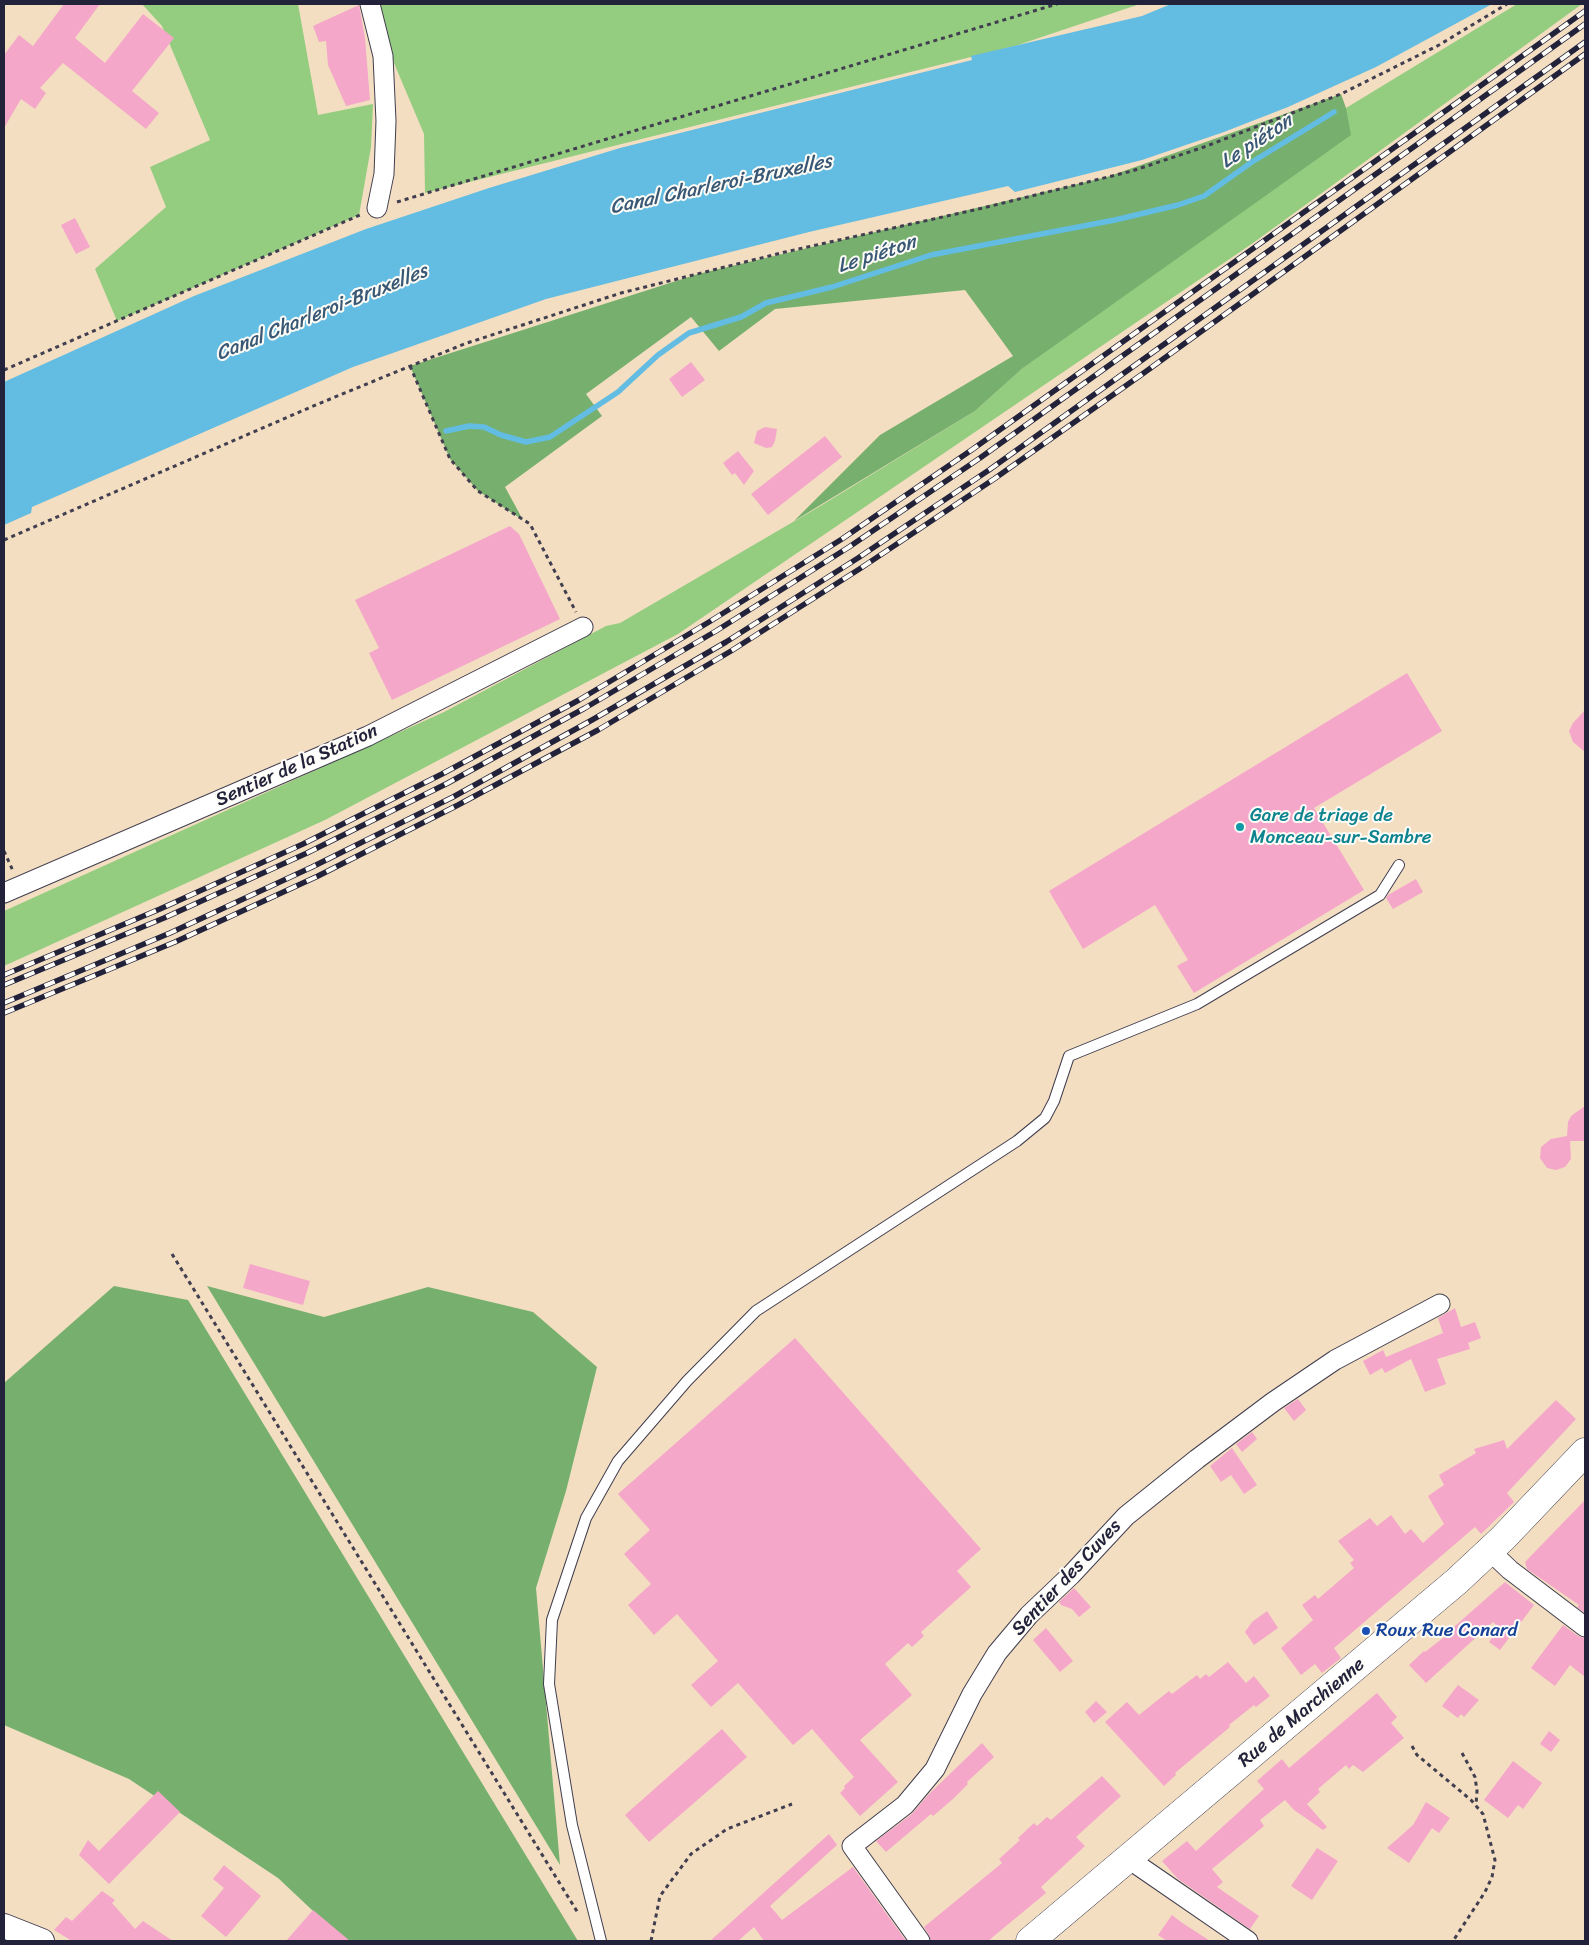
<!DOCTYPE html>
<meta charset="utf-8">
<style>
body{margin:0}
#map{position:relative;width:1589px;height:1945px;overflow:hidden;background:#f3dec1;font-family:Sriracha,sans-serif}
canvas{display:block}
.frame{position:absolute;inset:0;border:5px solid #22223b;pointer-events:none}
</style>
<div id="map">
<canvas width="1589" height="1945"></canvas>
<div class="frame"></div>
</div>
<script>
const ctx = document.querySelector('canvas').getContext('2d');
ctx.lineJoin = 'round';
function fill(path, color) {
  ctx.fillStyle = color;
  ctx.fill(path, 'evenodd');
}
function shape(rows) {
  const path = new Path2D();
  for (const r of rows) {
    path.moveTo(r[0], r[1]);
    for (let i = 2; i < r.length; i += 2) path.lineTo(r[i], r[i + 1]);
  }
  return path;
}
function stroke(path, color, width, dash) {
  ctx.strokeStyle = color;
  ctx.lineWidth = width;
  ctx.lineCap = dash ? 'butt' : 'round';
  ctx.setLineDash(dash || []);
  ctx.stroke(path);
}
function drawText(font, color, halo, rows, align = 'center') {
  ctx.font = font + ' Sriracha,sans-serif';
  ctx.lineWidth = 4;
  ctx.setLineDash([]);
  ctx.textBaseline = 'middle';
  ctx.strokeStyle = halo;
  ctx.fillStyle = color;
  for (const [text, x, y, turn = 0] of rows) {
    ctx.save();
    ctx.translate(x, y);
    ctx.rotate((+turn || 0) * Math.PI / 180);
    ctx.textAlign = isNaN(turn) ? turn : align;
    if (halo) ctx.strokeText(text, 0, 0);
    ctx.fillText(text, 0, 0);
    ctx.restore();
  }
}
const green = shape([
 [142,4,298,4,318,115,373,104,371,147,359,215,117,321,95,269,166,207,150,167,210,140,162,26],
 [369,4,1140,4,1015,46,425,193,424,134],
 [1517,4,1582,4,1253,243,678,634,325,820,4,966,4,911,444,712,606,626,620,623,822,505,975,411,1023,368,1345,131,1346,108]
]);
const forest = shape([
 [1341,94,1346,108,1351,135,1023,368,975,411,794,521,880,435,1013,356,965,290,775,309,719,351,691,317,586,394,602,416,505,487,523,520,478,491,450,459,410,366,698,274,1107,177],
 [114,1286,188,1300,578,1941,345,1941,278,1878,129,1779,4,1725,4,1383],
 [207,1286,324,1317,428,1287,533,1312,597,1367,566,1491,536,1588,560,1865]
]);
const water = shape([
 [1171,4,1492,4,1376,67,1288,107,1224,132,1142,160,1015,192,1008,186,809,232,546,299,353,367,32,507,31,513,4,525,4,382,194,296,366,229,489,188,620,148,972,60,971,56,1142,16]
]);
const stream = shape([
 [446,431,469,426,484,427,501,435,526,442,550,437,618,392,658,355,689,333,741,317,766,303,832,287,931,255,1115,220,1178,205,1204,196,1252,162,1334,112]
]);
const building = shape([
 [64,4,100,4,75,38,105,63,143,14,174,38,132,91,159,113,146,129,63,63,40,88,46,93,35,109,21,99,4,128,4,55,19,35,33,46],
 [359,5,365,38,370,100,346,106,328,65,326,41,319,42,313,26],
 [75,218,90,247,76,254,61,225],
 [691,362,705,380,682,397,669,379],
 [765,427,777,429,775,441,772,447,766,448,754,443,757,431],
 [825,436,842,457,768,515,751,494],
 [738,451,754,471,744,485,735,473,732,475,723,463],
 [510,526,519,534,560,619,392,700,369,653,379,648,355,600],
 [1407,673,1442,731,1314,808,1364,890,1194,993,1177,966,1188,960,1155,905,1083,949,1049,891],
 [1585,710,1585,752,1573,742,1569,731,1573,723],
 [1416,879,1423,892,1393,909,1386,898,1388,895],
 [1585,1106,1585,1141,1570,1141,1571,1159,1565,1167,1556,1170,1547,1168,1540,1158,1541,1147,1551,1139,1567,1136,1568,1122,1571,1116],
 [250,1264,310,1281,303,1305,243,1288],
 [1455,1308,1461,1327,1475,1322,1481,1338,1468,1343,1470,1349,1437,1359,1446,1384,1425,1392,1411,1359,1385,1373,1382,1368,1370,1375,1363,1361,1383,1350,1386,1357,1443,1333,1438,1318],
 [795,1338,981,1549,957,1571,971,1587,921,1632,924,1636,912,1647,908,1643,885,1664,912,1695,860,1740,898,1782,860,1816,840,1793,845,1788,844,1786,854,1777,812,1729,793,1745,738,1683,711,1707,691,1685,718,1661,677,1614,654,1635,628,1605,651,1584,624,1554,650,1530,618,1494],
 [1298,1399,1306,1410,1294,1421,1284,1408],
 [1556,1400,1576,1419,1507,1493,1514,1502,1481,1534,1475,1527,1334,1648,1341,1658,1322,1673,1315,1664,1301,1675,1281,1648,1313,1620,1302,1605,1315,1595,1318,1599,1354,1568,1350,1563,1354,1560,1338,1541,1370,1518,1377,1526,1391,1515,1405,1534,1411,1529,1423,1543,1444,1524,1428,1496,1444,1485,1439,1475,1476,1453,1474,1449,1504,1440,1507,1449],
 [1252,1432,1257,1439,1242,1452,1236,1444],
 [1232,1448,1257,1485,1244,1494,1231,1475,1221,1482,1210,1466],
 [1585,1500,1585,1613,1577,1607,1579,1605,1527,1569,1525,1562],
 [1505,1582,1534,1605,1500,1650,1489,1642,1499,1628,1493,1622,1426,1683,1409,1665,1424,1651,1425,1652,1448,1634,1447,1633],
 [1074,1588,1091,1607,1079,1617,1072,1609,1061,1605,1059,1602],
 [1267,1611,1278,1628,1254,1645,1245,1632,1252,1622],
 [1563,1625,1578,1636,1585,1638,1585,1677,1570,1665,1555,1686,1531,1668],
 [1046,1628,1073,1661,1060,1672,1033,1640],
 [1228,1662,1246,1683,1254,1676,1270,1696,1256,1707,1254,1705,1229,1725,1230,1727,1175,1773,1176,1775,1164,1786,1105,1722,1127,1702,1139,1715,1169,1691,1172,1694,1197,1675,1200,1679,1206,1674,1209,1677],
 [1458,1685,1479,1700,1464,1717,1461,1714,1458,1718,1442,1706],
 [1377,1693,1397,1717,1391,1723,1404,1738,1363,1772,1353,1765,1349,1769,1346,1765,1318,1789,1320,1792,1307,1804,1327,1827,1323,1830,1294,1810,1285,1800,1260,1820,1264,1826,1212,1869,1223,1882,1217,1887,1259,1916,1250,1929,1178,1879,1162,1861,1187,1841,1196,1851,1264,1789,1257,1781,1282,1759,1289,1768],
 [1096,1701,1107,1712,1094,1723,1085,1712],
 [722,1729,747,1757,649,1842,625,1815],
 [1549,1731,1560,1740,1551,1752,1540,1744],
 [982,1743,994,1757,967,1782,968,1784,953,1799,933,1816,931,1814,886,1852,876,1841,912,1814,928,1795],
 [1513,1761,1542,1783,1523,1809,1518,1805,1508,1818,1484,1800],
 [1102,1776,1121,1796,1076,1837,1085,1846,1041,1887,1046,1893,988,1941,931,1941,929,1935,924,1927,1002,1863,999,1859,1020,1840,1018,1838,1034,1823,1037,1826,1047,1817,1051,1820],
 [158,1791,180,1812,109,1884,79,1855,88,1840,99,1851],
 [1426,1802,1450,1818,1439,1833,1432,1828,1409,1863,1387,1848,1413,1825],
 [829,1834,837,1845,770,1906,782,1920,853,1867,906,1941,764,1941,754,1927,738,1941,710,1941],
 [1317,1848,1338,1861,1312,1900,1291,1886],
 [224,1865,261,1896,226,1937,201,1916,224,1888,213,1879],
 [102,1891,115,1900,112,1903,135,1929,143,1921,173,1941,72,1941,54,1930,66,1917,72,1921],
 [313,1910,350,1941,286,1941],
 [1172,1915,1181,1922,1210,1941,1167,1941,1158,1935]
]);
const path = shape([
 [397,202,1057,4],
 [410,366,450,459,478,491,530,524,576,612],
 [4,370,360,215],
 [4,540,318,404,464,344,621,293,785,252,983,208,1132,171,1204,147,1341,94,1439,45,1507,4],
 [4,851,13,871],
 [172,1254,578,1913],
 [1412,1746,1417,1755,1471,1800,1483,1814,1495,1860,1492,1877,1485,1892,1453,1941],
 [1462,1753,1475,1777,1477,1791,1476,1805],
 [651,1941,660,1896,691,1854,727,1829,792,1804]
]);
const service = shape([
 [601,1941,572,1825,549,1684,552,1620,586,1518,618,1461,687,1381,756,1311,1017,1141,1045,1118,1054,1101,1069,1056,1197,1004,1380,895,1399,865]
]);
const minor = shape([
 [370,4,383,56,386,121,384,174,377,208],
 [4,893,368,736,583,627],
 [1490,1551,1510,1570,1585,1627],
 [1131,1857,1139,1866,1248,1941],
 [920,1941,852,1846,905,1805,935,1769,972,1694,997,1653,1029,1615,1071,1575,1126,1516,1197,1459,1273,1402,1335,1360,1440,1304]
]);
const tertiary = shape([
 [4,1926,42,1941]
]);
const secondary = shape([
 [1030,1941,1457,1581,1503,1538,1585,1452]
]);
const rail = shape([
 [4,975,160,909,303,844,442,774,579,700,709,622,842,539,973,449,1585,11],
 [4,985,164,918,307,853,448,783,585,708,716,631,849,547,980,458,1585,24],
 [4,1003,170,933,312,867,453,797,592,720,726,642,858,558,989,470,1585,42],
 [4,1013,175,942,318,876,458,805,598,730,731,651,861,568,994,479,1141,375,1585,54]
]);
const markers = [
 [1240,827,5,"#0f9aa8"],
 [1366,1631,5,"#1a4fb4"]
];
const streetNames = [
 ["Sentier de la Station",297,766,-24],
 ["Sentier des Cuves",1067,1578,-47],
 ["Rue de Marchienne",1302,1713,-40]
];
const cultureNames = [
 ["Gare de triage de",1250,816],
 ["Monceau-sur-Sambre",1250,838]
];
const transitNames = [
 ["Roux Rue Conard",1376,1631]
];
const waterNames = [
 ["Le piéton",1257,142,-33],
 ["Canal Charleroi-Bruxelles",721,185,-12],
 ["Le piéton",877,255,-18],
 ["Canal Charleroi-Bruxelles",322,313,-22]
];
fill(green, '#94cd80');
fill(forest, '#77b06e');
fill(water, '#63bce1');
stroke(stream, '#63bce1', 5.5);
fill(building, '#f5a7ca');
stroke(service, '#413e4f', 12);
stroke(minor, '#413e4f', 21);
stroke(tertiary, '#413e4f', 26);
stroke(secondary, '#413e4f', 29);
stroke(path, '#413e4f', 3, [4, 4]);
stroke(service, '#fff', 10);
stroke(minor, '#fff', 19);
stroke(tertiary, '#fff', 24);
stroke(secondary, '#fff', 28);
stroke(rail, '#22223b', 5.5);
stroke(rail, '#fdfcf7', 4, [11]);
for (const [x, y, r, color] of markers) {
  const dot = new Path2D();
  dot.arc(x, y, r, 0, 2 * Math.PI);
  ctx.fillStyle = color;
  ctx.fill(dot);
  stroke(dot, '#fdfcf7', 2);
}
drawText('19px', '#22223b', '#fdfcf7', streetNames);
drawText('19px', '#0d838f', '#fdfcf7', cultureNames, 'left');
drawText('19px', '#164399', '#fdfcf7', transitNames, 'left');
drawText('italic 20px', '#395875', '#fdfcf7', waterNames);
</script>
